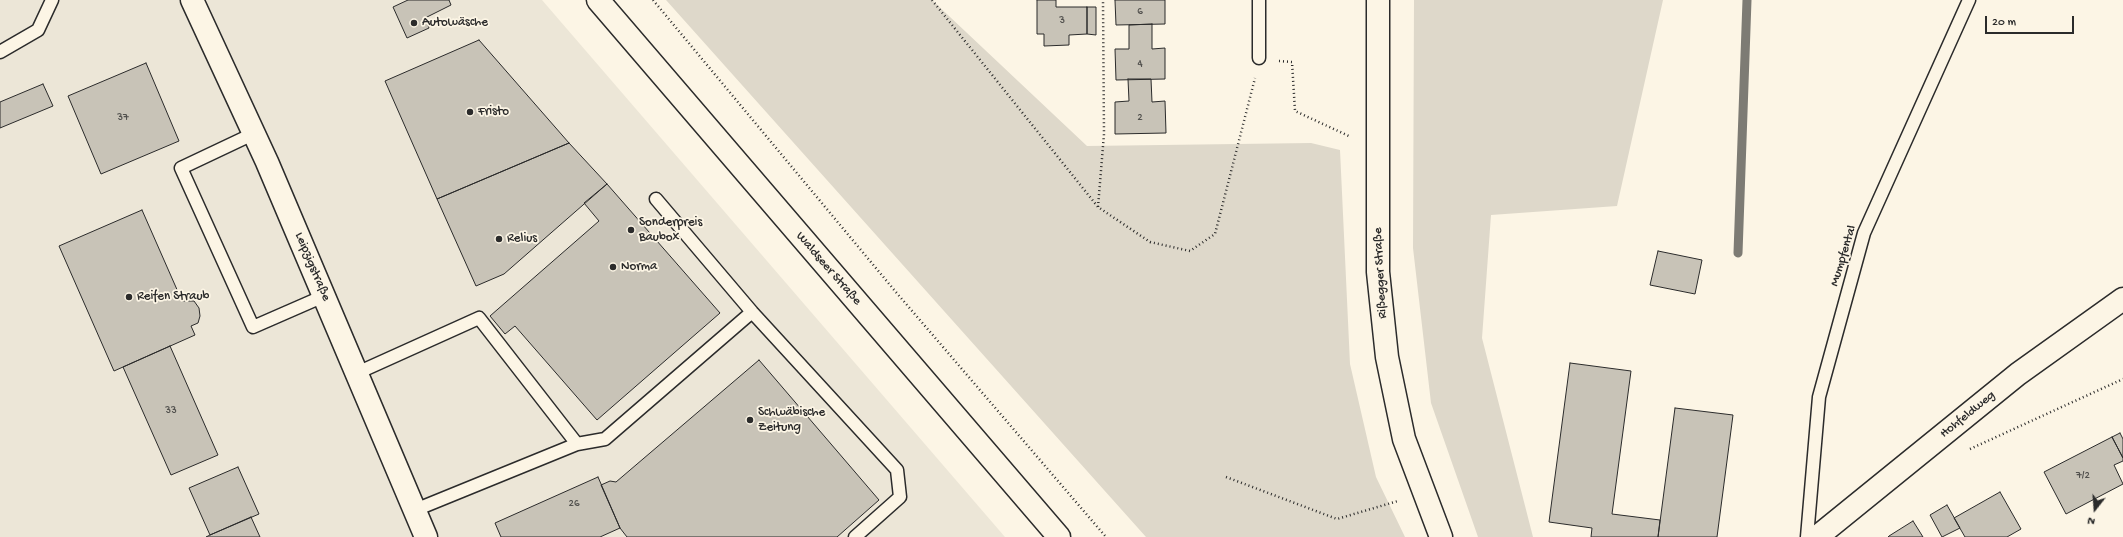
<!DOCTYPE html>
<meta charset="utf-8">
<style>
body{margin:0}
#map{position:relative;width:2123px;height:537px;overflow:hidden;background:#fcf5e5;font-family:"Gochi Hand",sans-serif}
canvas{display:block}
.north{position:absolute;left:2075px;top:489px;width:40px;height:40px;-webkit-text-stroke:3px #fcf5e5;paint-order:stroke;rotate:197deg;font-size:11px;font-weight:700;line-height:16px;text-align:center;color:#2b2b2b}
.north::after{content:'';display:block;margin:auto;width:14px;height:18px;background:#2b2b2b;clip-path:polygon(50% 0,100% 100%,50% 72%,0 100%)}
.scale{position:absolute;left:1985px;top:16px;width:89px;height:18px;box-sizing:border-box;border:2px solid #2b2b2b;border-top:0;padding-left:5px;font-size:12px;line-height:14px;white-space:nowrap;color:#2b2b2b;-webkit-text-stroke:3px #fcf5e5;paint-order:stroke}
</style>
<div id="map">
<canvas width="2123" height="537"></canvas>
<div class="north">N</div>
<div class="scale">20 m</div>
</div>
<script>
const ctx = document.querySelector('canvas').getContext('2d');
ctx.lineJoin = 'round';
function fill(path, color) {
  ctx.fillStyle = color;
  ctx.fill(path, 'evenodd');
}
function shape(rows) {
  const path = new Path2D();
  for (const r of rows) {
    path.moveTo(r[0], r[1]);
    for (let i = 2; i < r.length; i += 2) path.lineTo(r[i], r[i + 1]);
  }
  return path;
}
function stroke(path, color, width, dash) {
  ctx.strokeStyle = color;
  ctx.lineWidth = width;
  ctx.lineCap = dash ? 'butt' : 'round';
  ctx.setLineDash(dash || []);
  ctx.stroke(path);
}
function drawText(font, color, halo, rows, align = 'center') {
  ctx.font = font + ' "Gochi Hand",sans-serif';
  ctx.lineWidth = 3.5;
  ctx.setLineDash([]);
  ctx.textBaseline = 'middle';
  ctx.strokeStyle = halo;
  ctx.fillStyle = color;
  for (const [text, x, y, turn = 0] of rows) {
    ctx.save();
    ctx.translate(x, y);
    ctx.rotate((+turn || 0) * Math.PI / 180);
    ctx.textAlign = isNaN(turn) ? turn : align;
    if (halo) ctx.strokeText(text, 0, 0);
    ctx.fillText(text, 0, 0);
    ctx.restore();
  }
}
const built = shape([
 [0,0,542,0,1005,537,0,537]
]);
const green = shape([
 [666,0,932,0,1087,146,1311,143,1340,150,1350,364,1376,477,1405,537,1146,537],
 [1414,0,1663,0,1617,206,1491,215,1482,338,1533,537,1478,537,1431,403,1413,248]
]);
const stream = shape([
 [1738,253,1747,0]
]);
const building = shape([
 [408,0,449,0,451,5,425,18,429,28,407,38,393,7,408,0],
 [1037,0,1056,0,1056,7,1087,7,1087,34,1069,35,1069,45,1044,46,1044,34,1037,34,1037,0],
 [1115,0,1165,0,1165,24,1116,25,1115,0],
 [1087,7,1096,7,1096,35,1087,34,1087,7],
 [1152,24,1152,49,1165,48,1165,79,1116,80,1115,49,1129,49,1129,25,1152,24],
 [479,40,569,143,437,199,385,81,479,40],
 [146,63,179,141,101,174,68,96,146,63],
 [1128,79,1151,79,1152,102,1165,101,1166,133,1115,134,1115,102,1129,101,1128,79],
 [43,84,53,106,0,128,0,102,43,84],
 [569,143,607,184,504,274,476,286,437,199,569,143],
 [607,184,720,313,597,420,515,326,505,334,490,316,599,221,584,203,607,184],
 [142,210,182,301,194,301,199,308,200,316,198,323,191,326,195,335,114,371,59,246,142,210],
 [1658,251,1702,260,1695,294,1650,285,1658,251],
 [170,346,218,455,171,475,123,367,170,346],
 [759,360,879,500,837,537,627,537,620,528,601,485,610,481,616,482,759,360],
 [1570,363,1631,371,1612,514,1660,520,1658,537,1591,537,1592,528,1549,522,1570,363],
 [1675,408,1733,415,1717,537,1658,537,1675,408],
 [2120,433,2123,439,2123,458,2112,437,2120,433],
 [2112,437,2123,458,2123,461,2114,465,2123,484,2066,514,2044,472,2112,437],
 [238,467,259,514,210,535,189,488,238,467],
 [598,477,620,528,600,537,501,537,495,523,598,477],
 [2000,492,2021,529,2007,537,1965,537,1954,518,2000,492],
 [1947,505,1960,528,1942,537,1930,515,1947,505],
 [251,517,260,537,206,537,210,535,251,517],
 [1913,521,1923,537,1888,537,1889,536,1913,521]
]);
const path = shape([
 [653,0,895,291,1106,537],
 [932,0,1098,207,1150,242,1190,251,1215,234,1255,78],
 [1279,61,1292,62,1295,111,1351,137],
 [1098,207,1104,134,1103,0],
 [1970,449,2123,379],
 [1226,477,1337,519,1398,501]
]);
const service = shape([
 [0,52,38,30,52,0],
 [1259,58,1259,0],
 [255,133,181,168,253,327,324,296],
 [656,199,752,312,897,470,900,497,855,537],
 [357,373,479,318,577,444,415,510],
 [577,444,605,439,752,312],
 [1807,537,1819,397,1864,233,1969,0]
]);
const minor = shape([
 [192,0,267,162,426,537],
 [1817,537,2018,374,2123,299]
]);
const tertiary = shape([
 [1378,0,1378,272,1387,357,1404,439,1441,537]
]);
const primary = shape([
 [598,0,1059,537]
]);
const markers = [
 [414,23,4,"#2b2b2b"],
 [470,112,4,"#2b2b2b"],
 [631,230,4,"#2b2b2b"],
 [499,239,4,"#2b2b2b"],
 [613,267,4,"#2b2b2b"],
 [129,297,4,"#2b2b2b"],
 [750,420,4,"#2b2b2b"]
];
const numberNames = [
 ["6",1140,12],
 ["3",1062,21],
 ["4",1140,64],
 ["37",123,118],
 ["2",1140,118],
 ["33",171,411],
 ["7/2",2083,476],
 ["26",574,504]
];
const poiNames = [
 ["Autowäsche",422,23],
 ["Fristo",478,112],
 ["Sonderpreis",639,223],
 ["Baubox",639,238],
 ["Relius",507,239],
 ["Norma",621,267],
 ["Reifen Straub",137,297],
 ["Schwäbische",758,413],
 ["Zeitung",758,428]
];
const streetNames = [
 ["Mumpfental",1844,256,-73],
 ["Leipzigstraße",312,267,67],
 ["Waldseer Straße",828,269,49],
 ["Rißegger Straße",1381,273,-93],
 ["Hohfeldweg",1968,415,-39]
];
fill(built, '#ece6d7');
fill(green, '#ded8ca');
stroke(stream, '#7d7b74', 9);
fill(building, '#c8c3b7');
stroke(building, '#2b2b2b', 1);
stroke(service, '#2b2b2b', 15);
stroke(minor, '#2b2b2b', 25);
stroke(tertiary, '#2b2b2b', 25);
stroke(primary, '#2b2b2b', 25);
stroke(path, '#2b2b2b', 2.5, [1, 3]);
stroke(service, '#fcf5e5', 12);
stroke(minor, '#fcf5e5', 22);
stroke(tertiary, '#fcf5e5', 22);
stroke(primary, '#fcf5e5', 22);
for (const [x, y, r, color] of markers) {
  const dot = new Path2D();
  dot.arc(x, y, r, 0, 2 * Math.PI);
  ctx.fillStyle = color;
  ctx.fill(dot);
  stroke(dot, '#fcf5e5', 1.5);
}
drawText('11px', '#52514e', null, numberNames);
drawText('13px', '#2b2b2b', '#fcf5e5', poiNames, 'left');
drawText('13px', '#2b2b2b', '#fcf5e5', streetNames);
</script>
